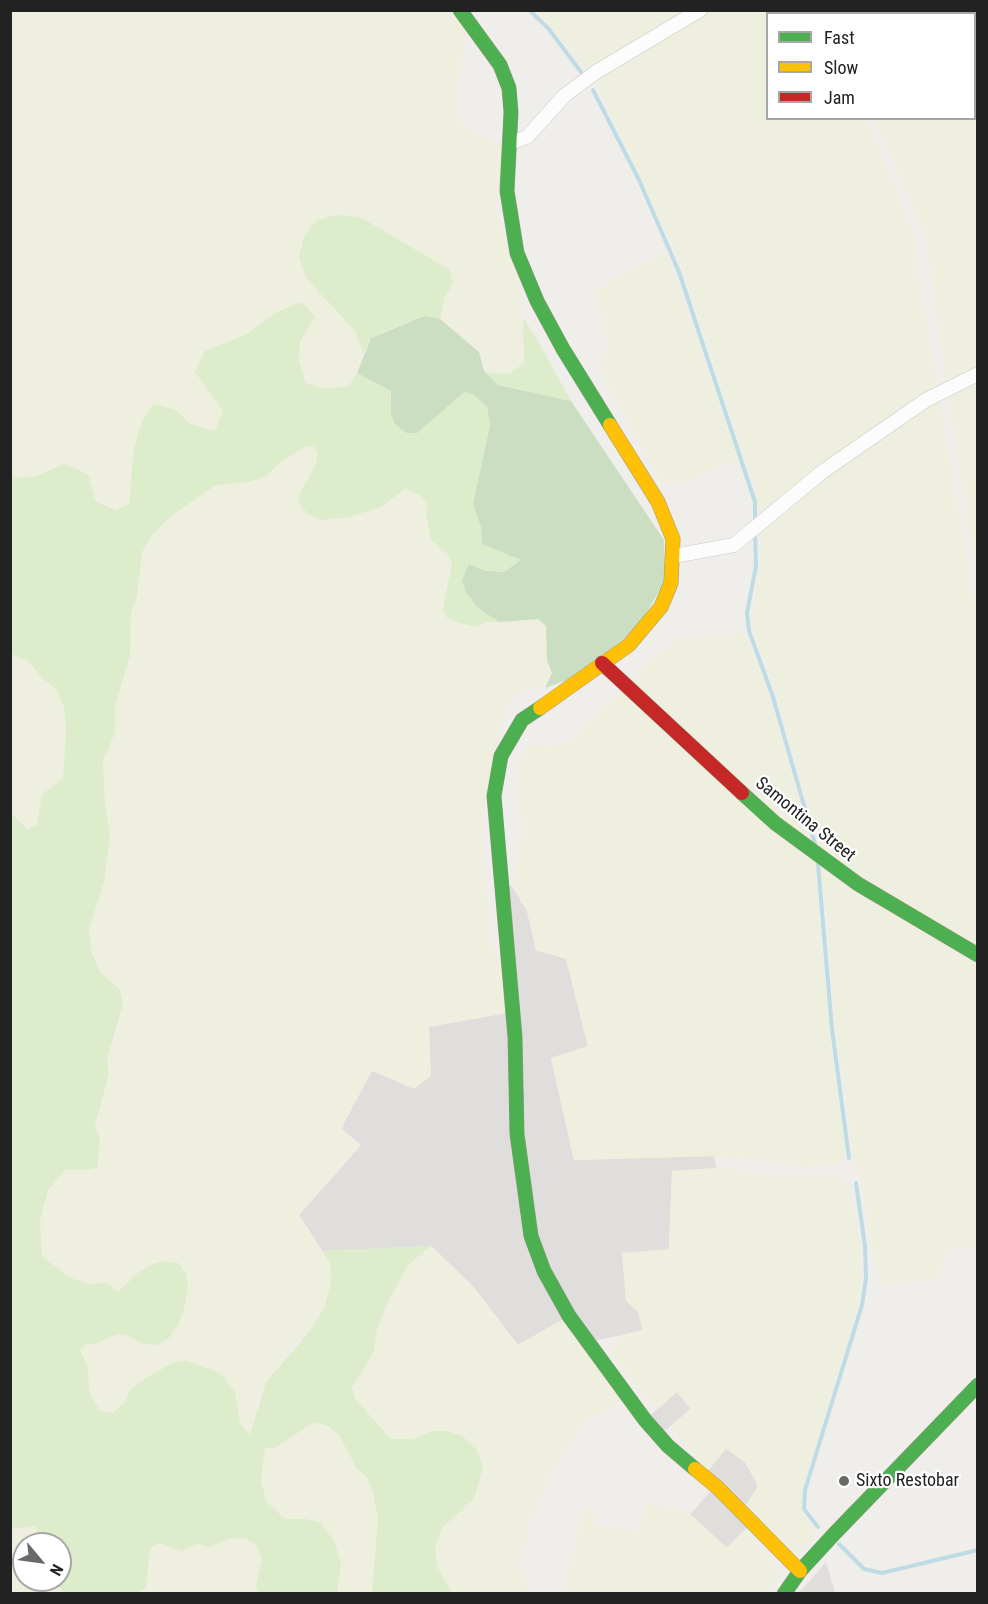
<!DOCTYPE html>
<style>
body{margin:0}
#map{position:relative;width:988px;height:1604px;overflow:hidden;background:#f0eeeb;font-family:"Roboto Condensed",sans-serif}
canvas{display:block}
.frame{position:absolute;inset:0;border:12px solid #222;pointer-events:none}
.legend{position:absolute;left:766px;top:12px;width:210px;height:108px;box-sizing:border-box;background:#fff;border:2px solid #a7a7a7;margin:0;padding:8px 10px;list-style:none;font-size:18px;color:#222}
.legend li{display:flex;align-items:center;gap:12px;height:30px}
.legend b{width:30px;border:2px solid #a7a7a7}
.north{position:absolute;left:12px;top:1532px;width:60px;height:60px;box-sizing:border-box;background:#fff;border:2px solid #a7a7a7;border-radius:50%;rotate:119deg;font-size:16px;font-weight:700;line-height:24px;text-align:center;color:#222}
.north::after{content:'';display:block;margin:auto;width:21px;height:27px;background:#6a6968;clip-path:polygon(50% 0,100% 100%,50% 72%,0 100%)}
</style>
<div id="map">
<canvas width="988" height="1604"></canvas>
<div class="frame"></div>
<ul class="legend">
<li><b style="height:8px;background:#4caf50"></b>Fast</li>
<li><b style="height:8px;background:#ffc107"></b>Slow</li>
<li><b style="height:8px;background:#c62828"></b>Jam</li>
</ul>
<div class="north">N</div>
</div>
<script>
const ctx = document.querySelector('canvas').getContext('2d');
ctx.lineJoin = 'round';
function fill(path, color) {
  ctx.fillStyle = color;
  ctx.fill(path, 'evenodd');
}
function shape(rows) {
  const path = new Path2D();
  for (const r of rows) {
    path.moveTo(r[0], r[1]);
    for (let i = 2; i < r.length; i += 2) path.lineTo(r[i], r[i + 1]);
  }
  return path;
}
function stroke(path, color, width, dash) {
  ctx.strokeStyle = color;
  ctx.lineWidth = width;
  ctx.lineCap = dash ? 'butt' : 'round';
  ctx.setLineDash(dash || []);
  ctx.stroke(path);
}
function drawText(font, color, halo, rows, align = 'center') {
  ctx.font = font + ' "Roboto Condensed",sans-serif';
  ctx.lineWidth = 4.5;
  ctx.setLineDash([]);
  ctx.textBaseline = 'middle';
  ctx.strokeStyle = halo;
  ctx.fillStyle = color;
  for (const [text, x, y, turn = 0] of rows) {
    ctx.save();
    ctx.translate(x, y);
    ctx.rotate((+turn || 0) * Math.PI / 180);
    ctx.textAlign = isNaN(turn) ? turn : align;
    if (halo) ctx.strokeText(text, 0, 0);
    ctx.fillText(text, 0, 0);
    ctx.restore();
  }
}
const residential = shape([
 [512,886,527,911,536,950,566,958,588,1047,551,1058,574,1160,714,1156,716,1168,672,1171,669,1249,638,1312,643,1331,587,1342,569,1316,518,1345,472,1285,431,1246,322,1251,299,1215,361,1145,341,1129,372,1070,431,1076,428,1027,512,1012,502,888],
 [677,1392,691,1409,658,1436,645,1420],
 [726,1448,745,1462,758,1486,740,1514,751,1524,727,1548,690,1514,713,1489,702,1478],
 [826,1562,835,1593,799,1593]
]);
const farmland = shape([
 [11,11,460,11,468,21,456,102,463,127,499,144,505,152,504,177,495,207,519,281,523,318,524,363,509,374,484,371,479,352,440,319,445,297,453,283,325,301,344,316,356,332,363,354,349,387,321,388,306,383,299,362,300,341,315,317,277,312,247,334,225,342,195,372,223,411,215,432,190,424,176,410,142,421,134,448,129,504,116,510,96,502,88,474,64,465,36,476,14,478,11,473],
 [537,11,802,11,804,13,768,14,768,118,867,119,916,240,919,281,978,624,977,1249,952,1248,936,1279,880,1286,861,1181,854,1154,836,1028,820,847,776,693,751,624,760,567,759,500,683,268,595,80],
 [812,11,977,11,977,584,925,235,875,119,974,118,974,14,814,14],
 [666,252,738,460,681,484,661,482,604,378,601,367,602,360,610,350,603,328,603,317,593,292],
 [313,446,318,453,315,466,321,520,349,517,381,507,405,489,421,496,429,504,431,540,448,555,452,563,446,581,476,627,486,622,538,619,547,626,547,660,552,673,545,688,528,689,511,699,503,716,481,827,490,936,493,951,505,980,506,1013,429,1027,431,1076,414,1089,372,1071,341,1128,361,1145,299,1215,330,1263,331,1283,324,1308,310,1331,293,1347,257,1396,257,1411,250,1435,240,1423,235,1393,221,1373,186,1361,172,1363,146,1378,130,1390,124,1403,113,1413,100,1411,90,1395,87,1365,80,1350,86,1344,95,1344,117,1334,128,1336,143,1344,169,1338,183,1313,138,1273,118,1293,107,1283,89,1284,68,1277,42,1256,40,1221,48,1190,56,1178,66,1169,87,1170,100,1140,95,1125,109,1074,107,1058,120,1021,92,954,89,929,104,882,110,836,105,803,103,761,115,733,115,705,130,656,131,613,137,596,142,552,153,534,171,516,210,489,216,485,250,482,265,476,285,459,305,447],
 [745,633,770,699,814,850,829,1029,845,1153,838,1164,803,1167,744,1158,732,1159,714,1156,574,1160,551,1058,588,1046,566,959,536,950,527,911,512,886,525,824,519,812,518,785,522,756,527,747,534,744,548,747,570,741,643,668,680,638],
 [10,654,28,661,43,679,56,689,64,707,66,757,63,779,42,794,37,825,29,830,11,813],
 [723,1168,779,1177,840,1176,849,1188,860,1247,861,1279,858,1305,802,1491,801,1510,814,1530,815,1538,799,1554,793,1552,745,1507,758,1486,745,1462,726,1449,708,1471,671,1426,691,1409,677,1392,656,1409,612,1355,621,1335,643,1330,638,1312,626,1301,622,1253,669,1249,672,1171],
 [431,1246,472,1285,518,1345,564,1319,621,1401,609,1411,585,1421,553,1470,529,1522,529,1535,518,1564,532,1593,452,1593,438,1568,435,1549,442,1528,474,1499,433,1431,413,1439,391,1439,355,1399,352,1388,374,1351,377,1329,388,1301,409,1264],
 [314,1421,328,1426,339,1435,357,1469,367,1477,373,1492,378,1519,372,1593,337,1593,341,1563,334,1541,321,1523,306,1519,285,1519,266,1501,261,1480,265,1448,276,1448],
 [645,1504,674,1507,690,1514,727,1548,743,1531,781,1571,767,1593,564,1593,583,1509,594,1509,596,1526,640,1531],
 [37,1526,38,1544,24,1544,24,1580,60,1580,63,1593,20,1593,11,1587,10,1529],
 [245,1538,256,1545,262,1559,256,1585,258,1593,138,1594,146,1588,150,1549,159,1543,182,1551,197,1544,209,1547,228,1539]
]);
const grass = shape([
 [335,215,360,217,450,270,453,283,445,297,440,319,423,316,386,331,371,338,363,354,356,332,307,279,299,258,304,236,316,221],
 [302,302,315,317,300,341,299,361,306,383,321,388,348,387,357,373,391,391,390,401,448,403,464,392,474,395,487,407,490,425,473,504,481,527,482,544,522,560,504,572,486,571,469,565,467,594,478,608,499,622,486,622,476,627,457,622,446,617,443,608,452,563,448,555,431,540,426,514,428,504,421,496,405,489,381,507,349,517,321,520,308,514,298,502,300,493,315,466,318,453,313,446,305,447,285,459,265,476,250,482,216,485,171,516,153,534,142,552,137,596,131,613,130,656,115,705,115,733,103,761,105,803,110,836,104,882,89,929,92,954,101,973,120,990,123,1005,107,1058,109,1074,95,1125,100,1140,97,1168,87,1170,66,1169,48,1190,40,1221,42,1256,68,1277,89,1284,107,1283,118,1292,138,1273,154,1263,166,1261,178,1263,186,1273,188,1289,183,1313,178,1325,169,1338,157,1345,143,1344,128,1336,117,1334,95,1344,86,1344,80,1350,87,1365,90,1395,100,1411,113,1413,124,1403,130,1390,146,1378,172,1363,186,1361,221,1373,235,1393,240,1423,250,1435,266,1382,310,1331,324,1308,331,1283,330,1263,322,1251,431,1246,409,1264,388,1301,377,1329,374,1351,352,1388,355,1399,391,1439,413,1439,433,1431,446,1431,461,1435,477,1450,483,1466,474,1499,442,1528,435,1549,438,1568,452,1593,372,1593,378,1519,373,1492,367,1477,357,1469,339,1435,328,1426,314,1422,275,1448,265,1448,261,1480,266,1501,285,1519,306,1519,321,1523,334,1541,341,1563,337,1593,258,1593,256,1585,262,1559,256,1545,245,1538,228,1539,209,1547,197,1544,182,1551,159,1543,150,1549,146,1588,138,1593,63,1593,59,1584,64,1566,60,1561,60,1544,38,1544,37,1526,11,1529,11,813,28,830,37,825,42,794,63,779,66,731,64,707,56,689,43,679,28,661,11,654,10,473,15,478,36,476,64,464,88,474,96,502,116,510,129,504,134,448,142,421,154,404,176,410,190,424,215,431,223,411,195,372,205,351,247,334,277,312],
 [523,318,534,334,571,401,498,385,484,372,509,374,524,363]
]);
const forest = shape([
 [424,316,440,319,479,352,484,371,498,385,571,401,664,540,665,581,637,629,570,679,545,688,552,673,547,660,546,626,538,619,499,622,478,608,467,594,462,581,469,564,486,571,504,572,521,560,482,544,481,527,473,504,490,425,487,407,474,395,464,392,417,433,407,433,395,424,391,414,391,391,357,373,371,338]
]);
const stream = shape([
 [529,10,548,28,584,76],
 [593,90,639,180,679,272,755,502,755,522],
 [755,533,756,566,747,613,749,631,773,697,815,844],
 [818,864,832,1029,849,1158],
 [818,1527,804,1509,805,1490,862,1305,866,1278,865,1246,856,1183],
 [839,1544,864,1569,882,1573,978,1550]
]);
const street = shape([
 [510,143,527,137,564,96,596,72,700,10],
 [674,556,734,545,822,472,926,400,978,374]
]);
const fast = shape([
 [460,10,500,65,509,88,511,112,507,191,517,253,537,301,563,349,610,425],
 [540,708,522,720,501,756,494,796,515,1037,517,1134,531,1236,544,1271,569,1316,645,1420,668,1446,695,1469],
 [742,793,775,823,858,884,978,955],
 [784,1594,800,1571,835,1533,978,1385]
]);
const slow = shape([
 [540,708,629,645,661,607,671,583,673,539,658,502,610,425],
 [695,1469,717,1487,800,1571]
]);
const jam = shape([
 [602,663,742,793]
]);
const markers = [
 [844,1481,6,"#6a6968"]
];
const streetNames = [
 ["Samontina Street",805,820,39]
];
const poiNames = [
 ["Sixto Restobar",856,1481]
];
fill(residential, '#dfdedc');
fill(farmland, '#efefdf');
fill(grass, '#ddeccb');
fill(forest, '#cbdec1');
stroke(stream, '#bfdbe3', 4);
stroke(street, '#c9c8c7', 15);
stroke(fast, '#999a82', 15);
stroke(slow, '#999a82', 15);
stroke(jam, '#999a82', 15);
stroke(street, '#fdfcfc', 14);
stroke(fast, '#4caf50', 14);
stroke(slow, '#ffc107', 14);
stroke(jam, '#c62828', 14);
for (const [x, y, r, color] of markers) {
  const dot = new Path2D();
  dot.arc(x, y, r, 0, 2 * Math.PI);
  ctx.fillStyle = color;
  ctx.fill(dot);
  stroke(dot, '#fff', 2);
}
drawText('18px', '#222', '#fff', streetNames);
drawText('18px', '#222', '#fff', poiNames, 'left');
</script>
